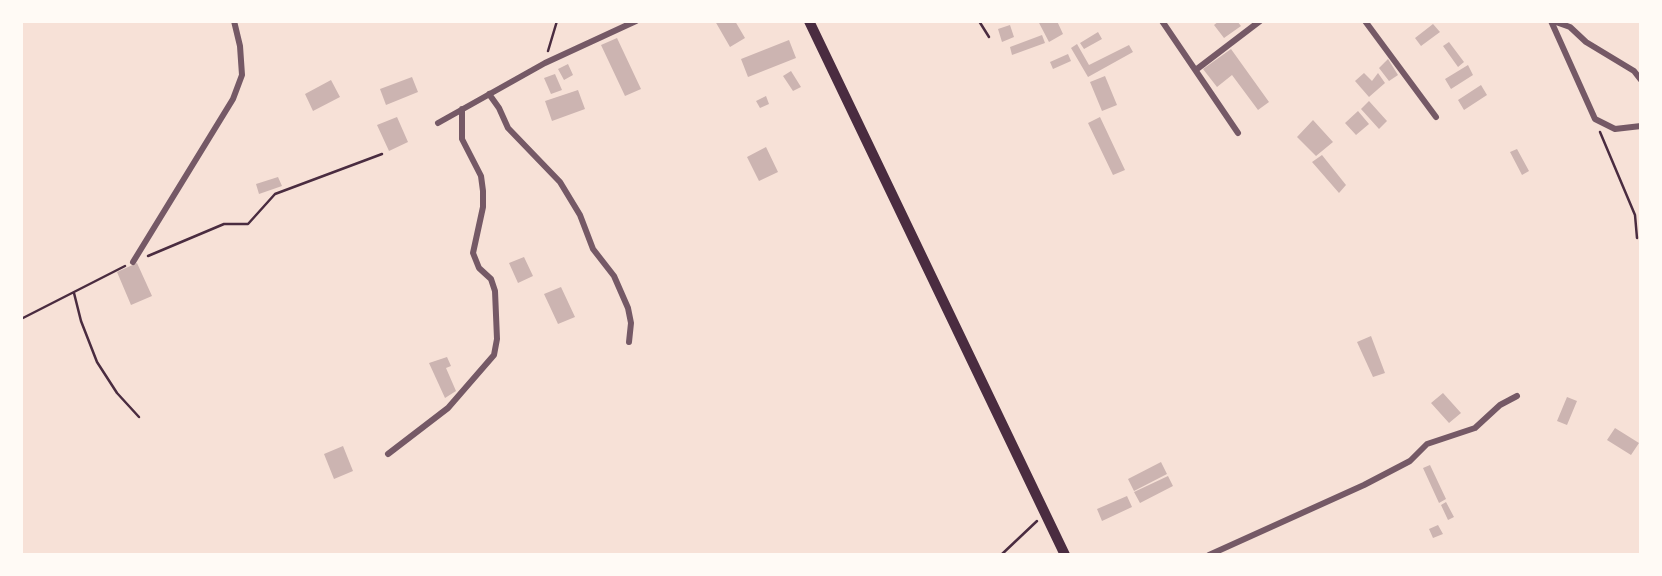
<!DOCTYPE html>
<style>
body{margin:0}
#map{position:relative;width:1662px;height:576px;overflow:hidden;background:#f7e1d7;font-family:"Work Sans",sans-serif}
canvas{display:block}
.frame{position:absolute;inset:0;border:23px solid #fffaf5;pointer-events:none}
</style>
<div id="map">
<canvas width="1662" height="576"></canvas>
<div class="frame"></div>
</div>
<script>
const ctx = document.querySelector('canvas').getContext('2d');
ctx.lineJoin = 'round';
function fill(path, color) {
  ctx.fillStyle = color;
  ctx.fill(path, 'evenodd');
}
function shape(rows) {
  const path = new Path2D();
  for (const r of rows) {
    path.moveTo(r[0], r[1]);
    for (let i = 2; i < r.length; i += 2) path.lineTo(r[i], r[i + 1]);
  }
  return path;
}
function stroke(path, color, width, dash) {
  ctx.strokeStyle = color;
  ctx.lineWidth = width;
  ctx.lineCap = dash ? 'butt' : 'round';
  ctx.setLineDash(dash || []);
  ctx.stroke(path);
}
const building = shape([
 [715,21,735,21,745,38,730,47],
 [1038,21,1057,21,1063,34,1049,42],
 [1219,21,1237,21,1241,26,1224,38,1214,25],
 [1433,24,1440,32,1421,46,1415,38],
 [1010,25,1014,37,1002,42,998,29],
 [1098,32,1102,39,1084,49,1080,43],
 [1042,35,1045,43,1012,55,1010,47],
 [617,38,641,89,625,96,601,45],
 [789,40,796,58,748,77,741,59],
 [1449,42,1464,62,1458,67,1443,46],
 [1077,44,1089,65,1129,45,1133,52,1088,77,1071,48],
 [1231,49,1269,102,1258,110,1232,75,1217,87,1203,69],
 [1068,54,1071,61,1053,69,1050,62],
 [1388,59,1398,75,1389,81,1379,68],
 [568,64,573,75,564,80,558,69],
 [1468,65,1473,75,1451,89,1445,79],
 [791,71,801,87,793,91,783,76],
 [1364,73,1372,81,1378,73,1385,83,1369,97,1355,81],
 [555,74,562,90,551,94,544,78],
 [1105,76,1117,105,1102,111,1090,82],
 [412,77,418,92,386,105,380,89],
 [331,80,340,97,313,111,305,94],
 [1481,85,1487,95,1464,110,1458,100],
 [578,90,585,109,552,121,545,101],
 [766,96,769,104,760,108,756,101],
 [1369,101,1387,121,1379,129,1361,109],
 [1358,111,1369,124,1356,135,1345,123],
 [397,117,408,142,389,151,377,125],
 [1100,117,1125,170,1113,175,1088,123],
 [1313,120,1333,142,1316,156,1297,137],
 [766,147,778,172,759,181,747,157],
 [1517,149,1529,171,1522,175,1510,152],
 [1322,155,1346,185,1339,193,1312,162],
 [278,177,282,186,259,194,256,184],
 [524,257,533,276,518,283,509,263],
 [137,263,152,296,131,305,117,272],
 [561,287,575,317,558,324,544,294],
 [1371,336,1385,373,1373,377,1357,342],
 [447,357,451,366,446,368,456,391,445,398,429,363],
 [1443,393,1461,413,1449,423,1431,403],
 [1567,397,1577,401,1567,425,1557,421],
 [1615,428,1639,443,1631,455,1607,440],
 [343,446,353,471,334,479,324,454],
 [1161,462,1167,474,1134,491,1128,479],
 [1430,465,1446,499,1439,503,1423,468],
 [1168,476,1173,486,1140,503,1134,492],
 [1127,496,1132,507,1102,521,1097,509],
 [1446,502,1454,517,1448,520,1441,505],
 [1438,525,1443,534,1433,538,1429,529]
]);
const path = shape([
 [979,21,989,37],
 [548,51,557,21],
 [1600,132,1635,215,1637,238],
 [148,256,224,224,248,224,275,194,382,154],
 [74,293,81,321,97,362,117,393,139,417],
 [21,319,125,266],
 [1001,555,1037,521]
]);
const minor = shape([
 [1162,21,1238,133],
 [1365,21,1436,117],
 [1551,21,1595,119,1615,129,1641,126],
 [1553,21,1570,27,1586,42,1634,71,1641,80],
 [1197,69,1260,21],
 [489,94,499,108,508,128,560,182,580,215,593,249,614,276,628,308,631,323,629,342],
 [438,123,545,63,636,21],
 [133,262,233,99,242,75,240,46,234,21],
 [388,454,448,408,494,355,497,339,495,291,491,279,479,268,473,253,483,207,483,191,481,176,462,139,462,109],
 [1209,555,1364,485,1410,461,1427,444,1475,428,1500,405,1517,396]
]);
const primary = shape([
 [809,21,1065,555]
]);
fill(building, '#ccb4b1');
stroke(path, '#4a2c40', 2.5);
stroke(minor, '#755966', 6);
stroke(primary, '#4a2c40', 10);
</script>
